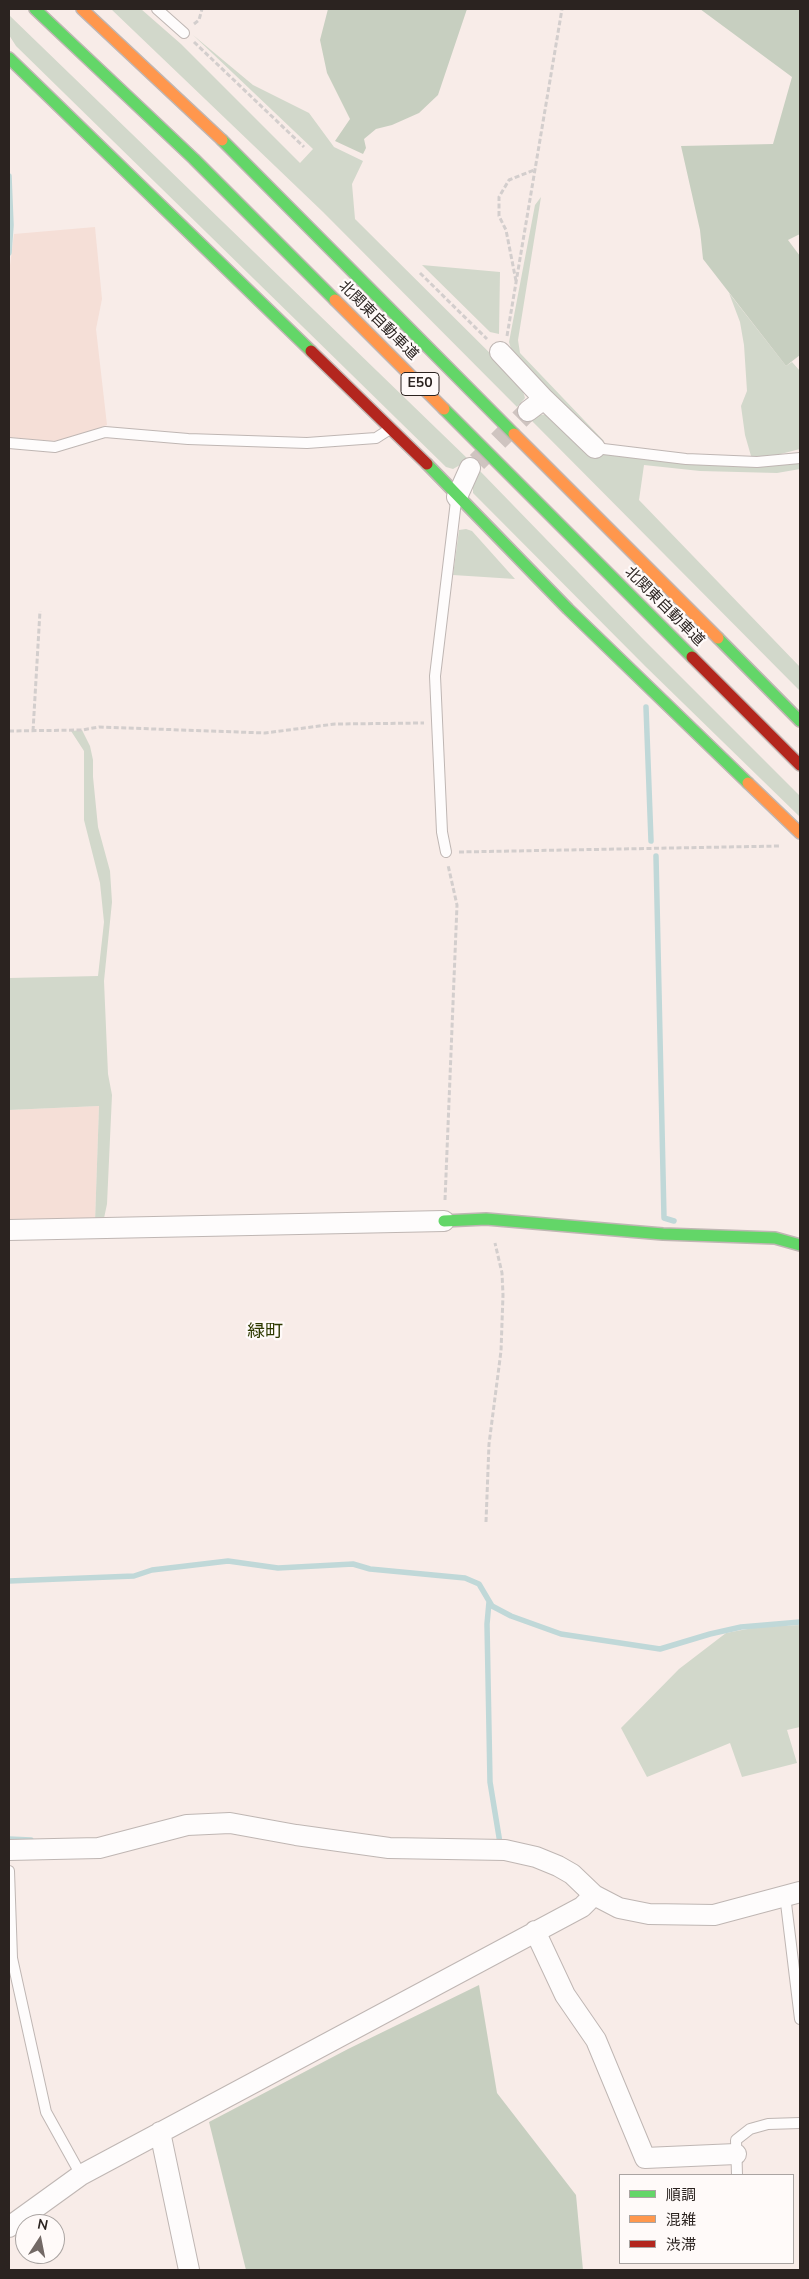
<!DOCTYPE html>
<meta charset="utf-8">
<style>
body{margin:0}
#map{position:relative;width:809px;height:2279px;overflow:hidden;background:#f8ece8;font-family:"Nunito Sans","Noto Sans JP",sans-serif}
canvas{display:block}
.frame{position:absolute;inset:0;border:10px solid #2b2320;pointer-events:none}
.legend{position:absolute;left:619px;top:2174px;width:175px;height:90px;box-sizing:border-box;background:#fffaf9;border:1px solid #aaa4a2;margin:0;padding:6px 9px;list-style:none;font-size:15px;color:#2b2320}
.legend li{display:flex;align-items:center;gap:10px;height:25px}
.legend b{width:25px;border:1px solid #aaa4a2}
.north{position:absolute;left:15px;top:2214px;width:50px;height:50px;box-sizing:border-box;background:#fffaf9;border:1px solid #aaa4a2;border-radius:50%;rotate:11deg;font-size:14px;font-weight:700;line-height:20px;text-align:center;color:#2b2320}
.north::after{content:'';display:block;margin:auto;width:18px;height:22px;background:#736966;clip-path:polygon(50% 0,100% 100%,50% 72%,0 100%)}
</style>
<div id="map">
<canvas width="809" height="2279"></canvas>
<div class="frame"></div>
<ul class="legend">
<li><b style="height:6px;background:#63d668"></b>順調</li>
<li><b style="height:6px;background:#ff974d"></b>混雑</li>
<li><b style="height:6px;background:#b3261e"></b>渋滞</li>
</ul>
<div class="north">N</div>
</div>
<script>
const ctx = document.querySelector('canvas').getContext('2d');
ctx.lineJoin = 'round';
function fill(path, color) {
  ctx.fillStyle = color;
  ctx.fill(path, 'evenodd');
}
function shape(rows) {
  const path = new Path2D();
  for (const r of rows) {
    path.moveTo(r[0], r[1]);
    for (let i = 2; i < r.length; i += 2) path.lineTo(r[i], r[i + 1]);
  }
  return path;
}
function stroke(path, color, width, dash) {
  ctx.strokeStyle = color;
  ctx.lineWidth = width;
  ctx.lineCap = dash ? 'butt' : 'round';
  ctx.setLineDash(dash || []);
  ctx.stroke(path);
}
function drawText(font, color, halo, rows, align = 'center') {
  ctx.font = font + ' "Nunito Sans","Noto Sans JP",sans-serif';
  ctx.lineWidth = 4.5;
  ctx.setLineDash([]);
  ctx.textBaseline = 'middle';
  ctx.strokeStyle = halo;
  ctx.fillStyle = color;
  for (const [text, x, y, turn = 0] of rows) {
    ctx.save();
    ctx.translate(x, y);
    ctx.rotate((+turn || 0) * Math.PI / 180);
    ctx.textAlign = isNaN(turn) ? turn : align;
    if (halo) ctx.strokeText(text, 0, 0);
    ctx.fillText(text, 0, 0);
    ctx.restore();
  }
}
const built = shape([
 [95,227,102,299,96,329,107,425,66,440,49,441,9,437,9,273,14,234],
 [99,1106,95,1222,9,1221,9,1110]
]);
const green = shape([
 [111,9,141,9,181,44,300,163,313,149,193,35,253,85,309,113,334,147,363,161,352,184,355,219,521,384,525,398,517,407,323,212],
 [9,15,469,460,453,469,446,467,16,46,9,35],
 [541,197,518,340,520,353,604,441,597,441,513,356,509,342,535,205],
 [422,265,500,272,499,334,490,332],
 [729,293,786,366,792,362,800,371,800,449,773,456,751,456,745,435,741,406,747,391,744,345,740,322],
 [550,414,598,454,686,462,775,466,800,462,800,469,777,473,700,471,644,465,639,500,800,667,800,691,532,421,538,415],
 [480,471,642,638,800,796,800,817,645,666,473,493,473,476],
 [466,529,472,531,515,579,453,575,459,530],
 [82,730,90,746,93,760,93,777,98,827,110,871,112,902,104,981,108,1074,112,1095,107,1204,103,1223,95,1222,99,1106,9,1110,9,978,98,976,104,922,100,883,84,820,84,751,71,731],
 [800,1625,800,1727,787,1730,797,1763,742,1777,730,1743,647,1777,621,1728,679,1669,726,1633,758,1627]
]);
const forest = shape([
 [328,9,467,9,438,95,419,113,392,125,376,129,364,139,366,148,363,154,335,141,350,119,327,73,320,40],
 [700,9,800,9,800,234,788,240,800,256,800,355,786,366,703,259,700,230,681,146,773,144,792,77],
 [479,1985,497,2093,576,2195,583,2270,246,2270,209,2122,348,2049]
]);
const stream = shape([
 [9,176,11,225,9,253],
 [646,707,651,841],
 [656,856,664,1218,674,1221],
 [9,1581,134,1576,152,1570,228,1561,278,1568,353,1564,370,1569,465,1578,479,1584,492,1606,511,1616,561,1634,660,1649,710,1634,741,1627,800,1622],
 [489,1602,487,1624,490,1782,500,1843,497,1843],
 [9,1839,31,1840]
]);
const streetTunnel = shape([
 [477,462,528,411]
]);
const path = shape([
 [194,24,199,20,202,9],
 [194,42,304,147],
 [420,273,487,339],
 [516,281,506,230,499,216,499,197,509,180,534,170],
 [507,336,562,9],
 [9,731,82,730,99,727,265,733,335,724,424,723],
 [33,731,40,611],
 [459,852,780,846],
 [445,1200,457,905,448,865],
 [486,1522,489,1444,501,1351,503,1295,502,1273,495,1243]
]);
const lane = shape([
 [157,9,184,33],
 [9,443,55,447,105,432,188,439,307,443,376,438,390,429],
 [595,448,686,459,757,462,800,458],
 [446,852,442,832,435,676,456,501],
 [9,1871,12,1958,46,2112,81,2175],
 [785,1895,800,2019],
 [737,2175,736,2140,750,2129,768,2124,800,2123]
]);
const street = shape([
 [500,352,544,399,595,448],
 [528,411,544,399],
 [457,497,470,468],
 [9,1230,444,1221],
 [9,1850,99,1848,187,1825,230,1823,296,1835,389,1848,505,1850,536,1857,558,1866,572,1874,594,1895,619,1908,649,1914,714,1915,800,1892],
 [535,1931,565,1995,596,2040,645,2158,736,2154],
 [160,2132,189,2270],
 [9,2227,81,2175,582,1907,594,1895]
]);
const fast = shape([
 [35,9,194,159,335,300],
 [9,58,311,351],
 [222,140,514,434],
 [444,409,692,657],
 [427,464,568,609,748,783],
 [718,638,800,721],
 [444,1221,486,1219,663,1234,775,1238,800,1245]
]);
const slow = shape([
 [82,9,222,140],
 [335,300,444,409],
 [514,434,718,638],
 [748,783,800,833]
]);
const jam = shape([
 [311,351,427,464],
 [692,657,800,765]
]);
const shields = [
 [420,384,38]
];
const shieldNames = [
 ["E50",420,384]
];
const streetNames = [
 ["北関東自動車道",378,321,45],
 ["北関東自動車道",664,607,45]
];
const quarterNames = [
 ["緑町",265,1333]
];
fill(built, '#f5dfd7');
fill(green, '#d2d8cb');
fill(forest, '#c7cfc0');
stroke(stream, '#c0d8d8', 5.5);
stroke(streetTunnel, '#cfc4c0', 20, [20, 10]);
stroke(lane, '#bfb6b3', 12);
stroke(street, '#bfb6b3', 22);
stroke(fast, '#bfb6b3', 14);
stroke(slow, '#bfb6b3', 14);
stroke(jam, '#bfb6b3', 14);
stroke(path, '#d3cecd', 3, [5, 2.5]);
stroke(lane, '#fefcfc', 10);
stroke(street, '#fefcfc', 20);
stroke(fast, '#63d668', 11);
stroke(slow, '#ff974d', 11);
stroke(jam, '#b3261e', 11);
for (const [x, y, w] of shields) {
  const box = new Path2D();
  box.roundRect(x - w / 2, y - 11.5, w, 23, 4);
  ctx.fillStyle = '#fffaf9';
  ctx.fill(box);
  stroke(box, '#2b2320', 1);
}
drawText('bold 14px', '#2b2320', null, shieldNames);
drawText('15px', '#2b2320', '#fffaf9', streetNames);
drawText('18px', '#2e3a00', '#fffaf9', quarterNames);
</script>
